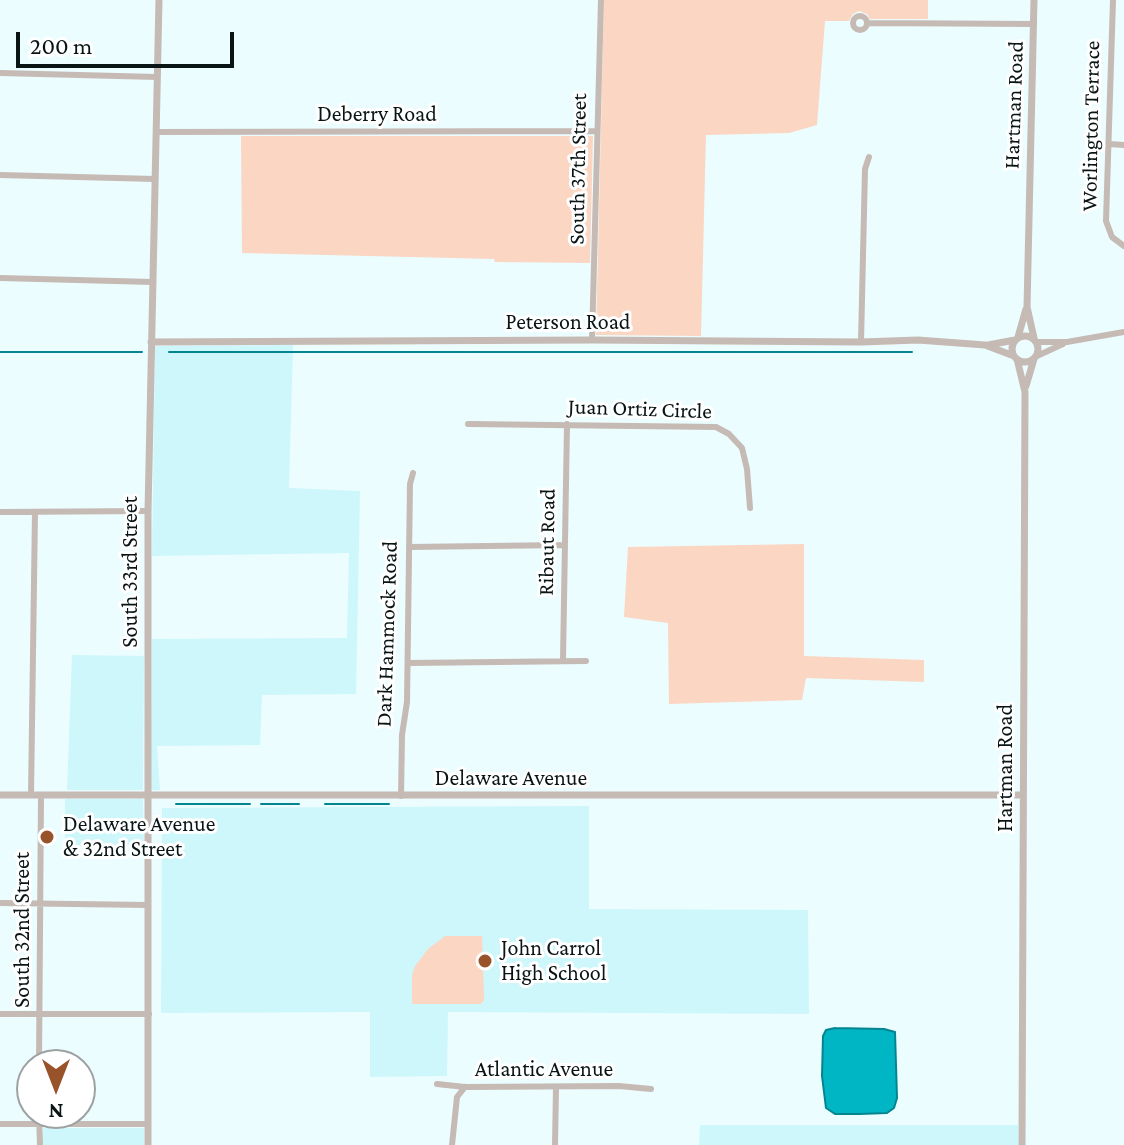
<!DOCTYPE html>
<style>
body{margin:0}
#map{position:relative;width:1124px;height:1145px;overflow:hidden;background:#ebfdff;font-family:"Crimson Pro",serif}
canvas{display:block}
.north{position:absolute;left:16px;top:1049px;width:80px;height:80px;box-sizing:border-box;background:#fff;border:2px solid #9da1a1;border-radius:50%;rotate:180deg;font-size:22px;font-weight:700;line-height:32px;text-align:center;color:#091415}
.north::after{content:'';display:block;margin:auto;width:28px;height:36px;background:#99532a;clip-path:polygon(50% 0,100% 100%,50% 72%,0 100%)}
.scale{position:absolute;left:16px;top:32px;width:218px;height:36px;box-sizing:border-box;border:4px solid #091415;border-top:0;padding-left:10px;font-size:24px;line-height:28px;white-space:nowrap;color:#091415;-webkit-text-stroke:6px #fff;paint-order:stroke}
</style>
<div id="map">
<canvas width="1124" height="1145"></canvas>
<div class="north">N</div>
<div class="scale">200 m</div>
</div>
<script>
const ctx = document.querySelector('canvas').getContext('2d');
ctx.lineJoin = 'round';
function fill(path, color) {
  ctx.fillStyle = color;
  ctx.fill(path, 'evenodd');
}
function shape(rows) {
  const path = new Path2D();
  for (const r of rows) {
    if (r.length === 3) {
      path.moveTo(r[0] + r[2], r[1]);
      path.arc(r[0], r[1], r[2], 0, 2 * Math.PI);
      continue;
    }
    path.moveTo(r[0], r[1]);
    for (let i = 2; i < r.length; i += 2) path.lineTo(r[i], r[i + 1]);
  }
  return path;
}
function stroke(path, color, width, dash) {
  ctx.strokeStyle = color;
  ctx.lineWidth = width;
  ctx.lineCap = dash ? 'butt' : 'round';
  ctx.setLineDash(dash || []);
  ctx.stroke(path);
}
function drawText(font, color, halo, rows, align = 'center') {
  ctx.font = font + ' "Crimson Pro",serif';
  ctx.lineWidth = 6;
  ctx.setLineDash([]);
  ctx.textBaseline = 'middle';
  ctx.strokeStyle = halo;
  ctx.fillStyle = color;
  for (const [text, x, y, turn = 0] of rows) {
    ctx.save();
    ctx.translate(x, y);
    ctx.rotate((+turn || 0) * Math.PI / 180);
    ctx.textAlign = isNaN(turn) ? turn : align;
    if (halo) ctx.strokeText(text, 0, 0);
    ctx.fillText(text, 0, 0);
    ctx.restore();
  }
}
const built = shape([
 [293,345,289,488,360,491,356,694,262,695,260,745,157,746,160,790,151,790,152,639,347,638,349,553,152,556,155,346],
 [72,655,144,656,143,790,67,790],
 [65,799,143,799,144,845,65,846],
 [589,806,589,909,808,910,809,1014,448,1012,447,1076,370,1077,370,1012,161,1013,162,808],
 [700,1125,1018,1125,1018,1145,699,1145],
 [43,1128,144,1128,144,1145,43,1145]
]);
const green = shape([
 [604,0,928,0,928,19,870,19,867,14,859,11,853,14,849,21,825,21,817,125,789,133,706,135,701,336,596,335],
 [241,136,593,136,590,263,495,262,494,259,242,253],
 [804,544,804,656,924,660,924,682,806,678,802,700,669,704,668,623,624,617,628,547],
 [445,936,482,936,484,1000,481,1004,412,1004,412,975,415,966,428,949]
]);
const water = shape([
 [835,1028,884,1029,895,1032,897,1098,894,1108,887,1113,859,1114,835,1114,826,1108,822,1076,823,1036,826,1030,835,1028]
]);
const stream = shape([
 [0,352,142,352],
 [169,352,912,352],
 [176,804,250,804],
 [261,804,299,804],
 [325,804,389,804]
]);
const minor = shape([
 [1113,0,1106,221,1112,237,1124,246],
 [860,23,7],
 [867,23,1034,24],
 [0,73,157,77],
 [156,132,597,131],
 [1109,144,1124,145],
 [0,175,155,179],
 [0,278,153,282],
 [592,340,601,0],
 [861,342,865,169,869,157],
 [1037,342,1067,342,1124,332],
 [1037,356,1063,344],
 [468,424,716,427,729,434,742,448,747,469,750,508],
 [0,512,148,511],
 [409,547,565,545],
 [563,660,567,424],
 [408,663,586,661],
 [31,795,35,512],
 [401,796,402,735,407,702,410,484,413,473],
 [0,903,148,905],
 [0,1014,149,1014],
 [39,1065,41,795],
 [437,1084,465,1087,619,1086,651,1089],
 [39,1113,40,1145],
 [0,1124,148,1124],
 [452,1145,457,1097,465,1087],
 [555,1145,556,1088]
]);
const tertiary = shape([
 [1025,349,13],
 [1018,337,1026,309],
 [1034,338,1027,307,1034,0],
 [151,342,592,340,861,342,918,340,985,345,1014,356],
 [988,345,1015,340],
 [1017,359,1025,392,1022,1145],
 [1026,386,1034,359],
 [0,795,1022,795],
 [148,1145,148,511,159,0]
]);
const markers = [
 [47,837,8,"#99532a"],
 [485,961,8,"#99532a"]
];
const streetNames = [
 ["Hartman Road",1014,105,-88],
 ["Deberry Road",377,114],
 ["Worlington Terrace",1091,126,-89],
 ["South 37th Street",578,169,-89],
 ["Peterson Road",568,322],
 ["Juan Ortiz Circle",640,409,2],
 ["Ribaut Road",547,542,-89],
 ["South 33rd Street",130,572,-90],
 ["Dark Hammock Road",387,634,-88],
 ["Hartman Road",1005,768,-90],
 ["Delaware Avenue",511,778],
 ["South 32nd Street",22,930,-90],
 ["Atlantic Avenue",544,1069]
];
const poiNames = [
 ["Delaware Avenue",63,824],
 ["& 32nd Street",63,849],
 ["John Carrol",501,948],
 ["High School",501,973]
];
fill(built, '#cef7fb');
fill(green, '#fbd6c3');
fill(water, '#00b6c5');
stroke(water, '#038590', 2);
stroke(stream, '#038590', 2);
stroke(minor, '#c5bab4', 6);
stroke(tertiary, '#c5bab4', 7);
for (const [x, y, r, color] of markers) {
  const dot = new Path2D();
  dot.arc(x, y, r, 0, 2 * Math.PI);
  ctx.fillStyle = color;
  ctx.fill(dot);
  stroke(dot, '#fff', 3);
}
drawText('22px', '#091415', '#fff', streetNames);
drawText('22px', '#091415', '#fff', poiNames, 'left');
</script>
